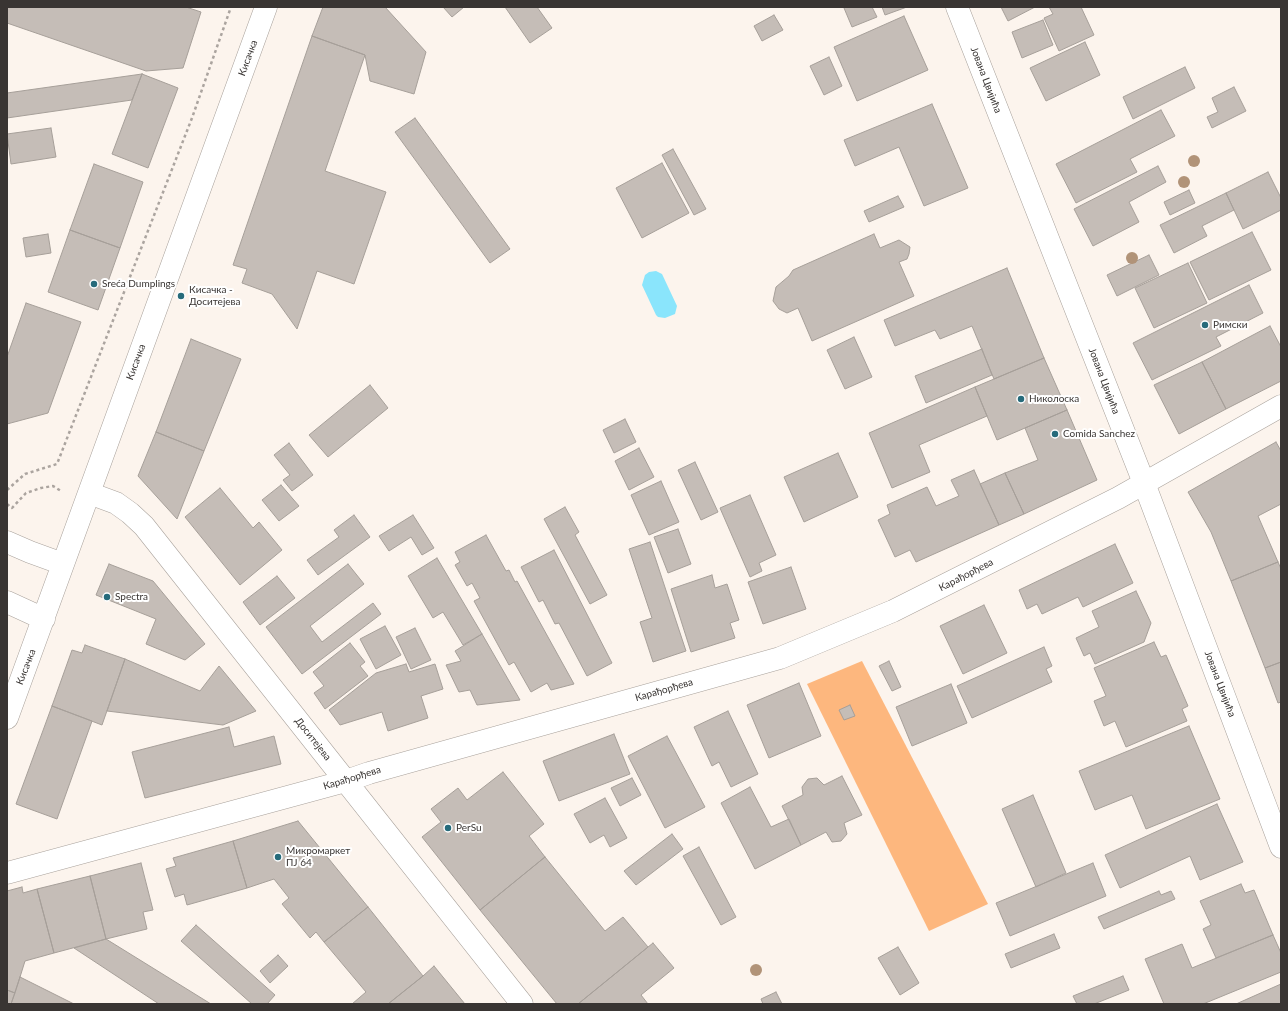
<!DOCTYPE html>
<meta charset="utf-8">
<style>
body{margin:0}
#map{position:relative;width:1288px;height:1011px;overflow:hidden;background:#fcf4ed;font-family:Lato,sans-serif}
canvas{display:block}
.frame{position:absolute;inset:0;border:8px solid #393533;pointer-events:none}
</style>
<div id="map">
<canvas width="1288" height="1011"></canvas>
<div class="frame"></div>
</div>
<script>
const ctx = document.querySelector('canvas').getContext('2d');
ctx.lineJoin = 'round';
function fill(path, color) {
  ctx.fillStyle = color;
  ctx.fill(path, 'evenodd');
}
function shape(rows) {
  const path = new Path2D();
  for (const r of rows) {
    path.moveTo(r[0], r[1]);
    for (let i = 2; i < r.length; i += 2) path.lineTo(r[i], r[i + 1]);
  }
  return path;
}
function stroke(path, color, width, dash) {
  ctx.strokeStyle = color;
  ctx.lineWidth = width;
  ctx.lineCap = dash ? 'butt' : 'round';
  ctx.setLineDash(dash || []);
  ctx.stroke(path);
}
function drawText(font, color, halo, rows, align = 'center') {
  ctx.font = font + ' Lato,sans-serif';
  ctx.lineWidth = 4;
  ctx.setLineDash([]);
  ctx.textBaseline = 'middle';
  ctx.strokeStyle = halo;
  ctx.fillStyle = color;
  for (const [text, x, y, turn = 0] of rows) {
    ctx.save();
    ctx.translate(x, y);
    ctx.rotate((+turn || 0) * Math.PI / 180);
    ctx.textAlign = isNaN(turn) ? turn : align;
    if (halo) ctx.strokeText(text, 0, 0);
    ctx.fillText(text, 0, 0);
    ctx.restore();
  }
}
const green = shape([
 [862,661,988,904,929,931,807,684]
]);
const water = shape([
 [656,271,662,274,677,306,675,314,665,318,658,317,656,315,642,285,645,275,649,272]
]);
const building = shape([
 [7,7,186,7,201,12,183,68,146,71,7,23,7,7],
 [323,7,385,7,426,52,414,94,370,81,365,55,312,36,323,7],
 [443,7,464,7,452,17,443,7],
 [505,7,537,7,552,28,530,43,505,7],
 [846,7,872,7,877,17,852,27,844,8,846,7],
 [882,7,907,7,885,15,882,7],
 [1001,7,1035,7,1008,21,1001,7],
 [1049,7,1081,7,1094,35,1059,51,1044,18,1053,14,1049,7],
 [774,15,783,30,762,41,754,26,774,15],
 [904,16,928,70,857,101,834,47,904,16],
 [1043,20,1053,45,1022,58,1012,32,1043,20],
 [312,36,365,55,325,171,386,192,354,284,317,271,297,329,272,294,242,283,247,269,233,265,312,36],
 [1085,42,1100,75,1046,101,1030,68,1085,42],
 [829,57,842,86,824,95,810,66,829,57],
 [1185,67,1195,88,1133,119,1123,97,1185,67],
 [142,74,178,88,148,168,112,154,142,74],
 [142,74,132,100,7,118,7,93,142,74],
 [1234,87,1246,111,1212,128,1207,117,1218,112,1212,98,1234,87],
 [932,104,968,188,924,206,899,147,855,166,844,140,932,104],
 [1161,110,1175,136,1130,159,1137,172,1076,203,1056,164,1161,110],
 [415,118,510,249,490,263,395,132,415,118],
 [51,128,56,157,11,164,7,134,51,128],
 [673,149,706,209,694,215,662,155,673,149],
 [662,163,689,213,642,238,616,188,662,163],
 [94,164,143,182,120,248,70,230,94,164],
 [1158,166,1166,182,1129,202,1139,222,1093,246,1074,209,1158,166],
 [1268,172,1281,198,1281,210,1243,229,1226,193,1268,172],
 [1189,190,1195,203,1170,215,1164,202,1189,190],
 [1226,193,1234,210,1202,226,1207,236,1174,253,1160,225,1226,193],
 [898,196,904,207,869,222,864,211,898,196],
 [70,230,120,248,98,310,48,292,70,230],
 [1252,232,1271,270,1209,300,1190,262,1252,232],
 [48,234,51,253,26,257,23,238,48,234],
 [874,234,880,248,899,240,910,247,909,254,907,259,899,262,914,296,812,341,798,308,787,313,779,309,773,301,776,287,789,276,793,270,874,234],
 [1149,255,1159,275,1117,296,1107,275,1149,255],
 [1188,263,1207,303,1154,328,1135,288,1188,263],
 [1007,268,1044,358,994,379,972,326,940,339,935,330,895,346,884,320,1007,268],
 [1249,285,1263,313,1216,337,1221,346,1152,380,1133,343,1249,285],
 [26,303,81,322,48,413,7,424,7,357,26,303],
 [1270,326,1281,347,1281,381,1226,409,1202,362,1270,326],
 [854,337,872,377,845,389,827,350,854,337],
 [191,339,241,359,204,451,156,432,191,339],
 [982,349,992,375,926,403,915,376,982,349],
 [1044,358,1067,410,997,440,975,387,1044,358],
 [1202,362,1226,409,1179,434,1154,385,1202,362],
 [370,385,388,408,328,457,309,435,370,385],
 [975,387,987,416,919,445,930,472,892,488,869,433,975,387],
 [1067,410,1097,480,1024,514,1005,473,1038,460,1025,428,1067,410],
 [625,419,636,442,614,453,603,430,625,419],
 [156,432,204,451,177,519,138,476,156,432],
 [1276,442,1281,451,1281,504,1258,516,1278,562,1231,581,1211,532,1188,492,1276,442],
 [289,443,313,475,292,491,283,480,290,475,274,455,289,443],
 [639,448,654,477,629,490,615,461,639,448],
 [838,453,858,497,804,522,784,477,838,453],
 [695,462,718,512,701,520,678,470,695,462],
 [974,470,999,525,916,562,910,550,895,557,878,520,890,514,887,505,927,487,936,506,959,496,951,480,974,470],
 [1005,473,1024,514,999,525,980,484,1005,473],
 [661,481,679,522,649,535,631,495,661,481],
 [281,485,299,506,279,521,262,500,281,485],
 [220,488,253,528,259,522,282,550,240,585,185,517,220,488],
 [750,495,776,555,759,563,762,571,750,577,720,508,750,495],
 [565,507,579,532,575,535,607,595,590,604,544,519,565,507],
 [354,515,370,537,318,575,307,560,339,537,334,530,354,515],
 [413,515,434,548,422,555,411,537,389,551,379,536,413,515],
 [678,529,691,564,668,573,654,537,678,529],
 [486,535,506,571,509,570,515,582,517,581,574,684,551,690,547,683,531,692,514,662,509,665,474,601,480,598,472,583,467,586,455,565,460,562,455,552,486,535],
 [650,542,686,651,653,662,640,622,652,618,629,549,650,542],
 [1115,544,1133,583,1083,607,1078,597,1042,614,1037,604,1027,609,1019,590,1115,544],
 [554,550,612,663,587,676,559,623,555,624,543,600,539,602,521,567,554,550],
 [437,558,482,634,463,645,443,612,433,618,408,576,437,558],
 [1278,562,1281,569,1281,662,1265,668,1231,581,1278,562],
 [109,564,153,581,205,644,185,660,146,644,156,619,96,595,109,564],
 [348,564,364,584,310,626,322,642,373,603,381,614,302,674,266,627,348,564],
 [791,567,806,609,763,624,748,582,791,567],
 [712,575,715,588,727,584,739,620,730,623,735,638,691,652,671,589,712,575],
 [277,576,295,598,260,625,243,602,277,576],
 [1136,591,1151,623,1144,642,1095,664,1090,653,1084,656,1076,638,1099,627,1092,611,1136,591],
 [984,605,1007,653,963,674,940,626,984,605],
 [385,626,401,655,376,669,360,639,385,626],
 [415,628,431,660,411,669,396,637,415,628],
 [482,634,520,700,477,705,470,690,459,692,446,665,461,661,455,651,482,634],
 [1154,642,1161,657,1166,655,1188,706,1182,709,1187,721,1126,747,1115,721,1104,726,1094,701,1106,696,1094,668,1154,642],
 [350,643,365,662,360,666,368,676,325,709,314,693,324,686,313,672,350,643],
 [85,645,125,659,102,725,52,706,72,650,82,653,85,645],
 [1044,647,1052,666,1046,669,1052,682,972,718,957,686,1044,647],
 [125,659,200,691,219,666,256,711,223,725,107,711,125,659],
 [889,661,901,687,892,691,879,666,889,661],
 [1281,662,1281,702,1278,703,1265,668,1281,662],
 [406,664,409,672,435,664,443,689,421,696,428,718,388,731,382,712,340,725,329,710,376,673,406,664],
 [799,683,821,736,769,758,747,705,799,683],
 [951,684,967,723,912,746,896,707,951,684],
 [850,705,855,716,844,720,839,710,850,705],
 [52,706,92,721,57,819,16,804,52,706],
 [728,711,758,774,731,787,719,762,712,766,694,727,728,711],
 [1189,726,1220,799,1146,829,1132,795,1095,810,1079,771,1189,726],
 [229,727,234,747,274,736,281,764,145,798,132,752,229,727],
 [614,734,630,774,559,801,543,761,614,734],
 [667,736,705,807,665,828,628,756,667,736],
 [503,772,544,824,529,836,545,857,480,910,422,837,441,822,431,809,458,788,467,800,503,772],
 [842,776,862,815,844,823,847,834,841,841,832,842,826,832,801,845,782,806,803,795,802,787,808,779,817,778,824,785,842,776],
 [632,778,641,795,620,806,611,788,632,778],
 [750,787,771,827,789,819,801,845,755,869,721,803,750,787],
 [1033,795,1066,873,1036,887,1002,809,1033,795],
 [605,798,627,838,610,847,604,835,590,843,574,814,605,798],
 [1217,804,1243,862,1200,880,1190,856,1120,888,1105,855,1217,804],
 [298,821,368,907,324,942,316,932,310,938,282,904,289,898,274,879,247,888,233,841,298,821],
 [672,834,683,849,636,885,624,871,672,834],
 [233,841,247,888,187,905,184,894,175,897,166,869,176,866,173,858,233,841],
 [699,847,736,917,721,925,683,856,699,847],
 [545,857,605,931,623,917,648,947,578,1004,557,1004,480,910,545,857],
 [141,863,153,910,143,912,147,929,106,939,90,876,141,863],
 [1093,863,1106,896,1010,936,996,903,1093,863],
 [90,876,106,939,54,953,37,889,90,876],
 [1241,884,1245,893,1254,890,1273,935,1216,958,1203,929,1211,925,1200,901,1241,884],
 [22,887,23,893,37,889,54,953,25,961,15,993,7,990,7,891,22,887],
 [1159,891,1161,895,1171,891,1175,899,1104,929,1098,917,1159,891],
 [368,907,423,976,388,1004,352,1004,366,992,324,942,368,907],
 [196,925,275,995,267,1004,252,1004,181,941,196,925],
 [1054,934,1060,948,1011,968,1005,954,1054,934],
 [1273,935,1281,953,1281,972,1203,1004,1164,1004,1145,959,1182,944,1192,968,1273,935],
 [106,939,211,1004,159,1004,74,948,106,939],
 [653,943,674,968,641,995,648,1004,578,1004,653,943],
 [898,947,919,983,900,995,878,958,898,947],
 [278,955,288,966,270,983,260,971,278,955],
 [434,966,465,1004,388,1004,423,976,434,966],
 [1123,976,1129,990,1094,1004,1077,1004,1073,996,1123,976],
 [20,977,74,1004,11,1004,20,977],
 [1281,984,1281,1004,1236,1004,1281,984],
 [7,990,15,993,11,1004,7,1004,7,990],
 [776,992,782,1004,763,1004,761,999,776,992]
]);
const path = shape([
 [7,490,25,474,57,464,192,118,231,7],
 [7,504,12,508,26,493,41,488,53,486,61,491]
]);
const minor = shape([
 [957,7,1144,483,1281,847],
 [89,493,116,503,130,513,144,526,522,1004],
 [7,542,30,552,63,564],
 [7,602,44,619],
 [7,718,266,7],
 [7,873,346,781,369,773,780,658,893,611,1118,498,1281,406]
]);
const trees = [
 [1194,161],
 [1184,182],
 [1132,258],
 [756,970]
];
const markers = [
 [94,284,4,"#266b7b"],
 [181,296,4,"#266b7b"],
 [1205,325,4,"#266b7b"],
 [1021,399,4,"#266b7b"],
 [1055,434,4,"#266b7b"],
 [107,597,4,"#266b7b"],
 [448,828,4,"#266b7b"],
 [278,857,4,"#266b7b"]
];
const streetNames = [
 ["Кисачка",248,58,-70],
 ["Јована Цвијића",986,80,69],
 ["Кисачка",136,362,-70],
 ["Јована Цвијића",1104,381,69],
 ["Карађорђева",966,575,-27],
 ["Кисачка",26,667,-69],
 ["Јована Цвијића",1220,684,69],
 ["Карађорђева",664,690,-16],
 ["Доситејева",313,739,52],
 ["Карађорђева",352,778,-17]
];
const poiNames = [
 ["Sreća Dumplings",102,284],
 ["Кисачка -",189,290],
 ["Доситејева",189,302],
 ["Римски",1213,325],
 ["Николоска",1029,399],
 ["Comida Sanchez",1063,434],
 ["Spectra",115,597],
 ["PerSu",456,828],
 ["Микромаркет",286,851],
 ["ПЈ 64",286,863]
];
fill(green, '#fdb77e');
fill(water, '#8ae5fc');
fill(building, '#c5bdb7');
stroke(building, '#a69f99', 1);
stroke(minor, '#a9a29c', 23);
stroke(path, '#aba49f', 2.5, [3, 3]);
stroke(minor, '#fff', 22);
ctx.fillStyle = '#b19378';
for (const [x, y] of trees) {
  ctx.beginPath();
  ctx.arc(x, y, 6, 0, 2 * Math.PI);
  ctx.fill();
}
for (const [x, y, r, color] of markers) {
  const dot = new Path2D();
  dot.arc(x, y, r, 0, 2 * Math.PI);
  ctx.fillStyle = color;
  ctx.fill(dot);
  stroke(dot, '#fff', 1.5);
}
drawText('10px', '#393533', '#fff', streetNames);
drawText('10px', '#393533', '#fff', poiNames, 'left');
</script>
